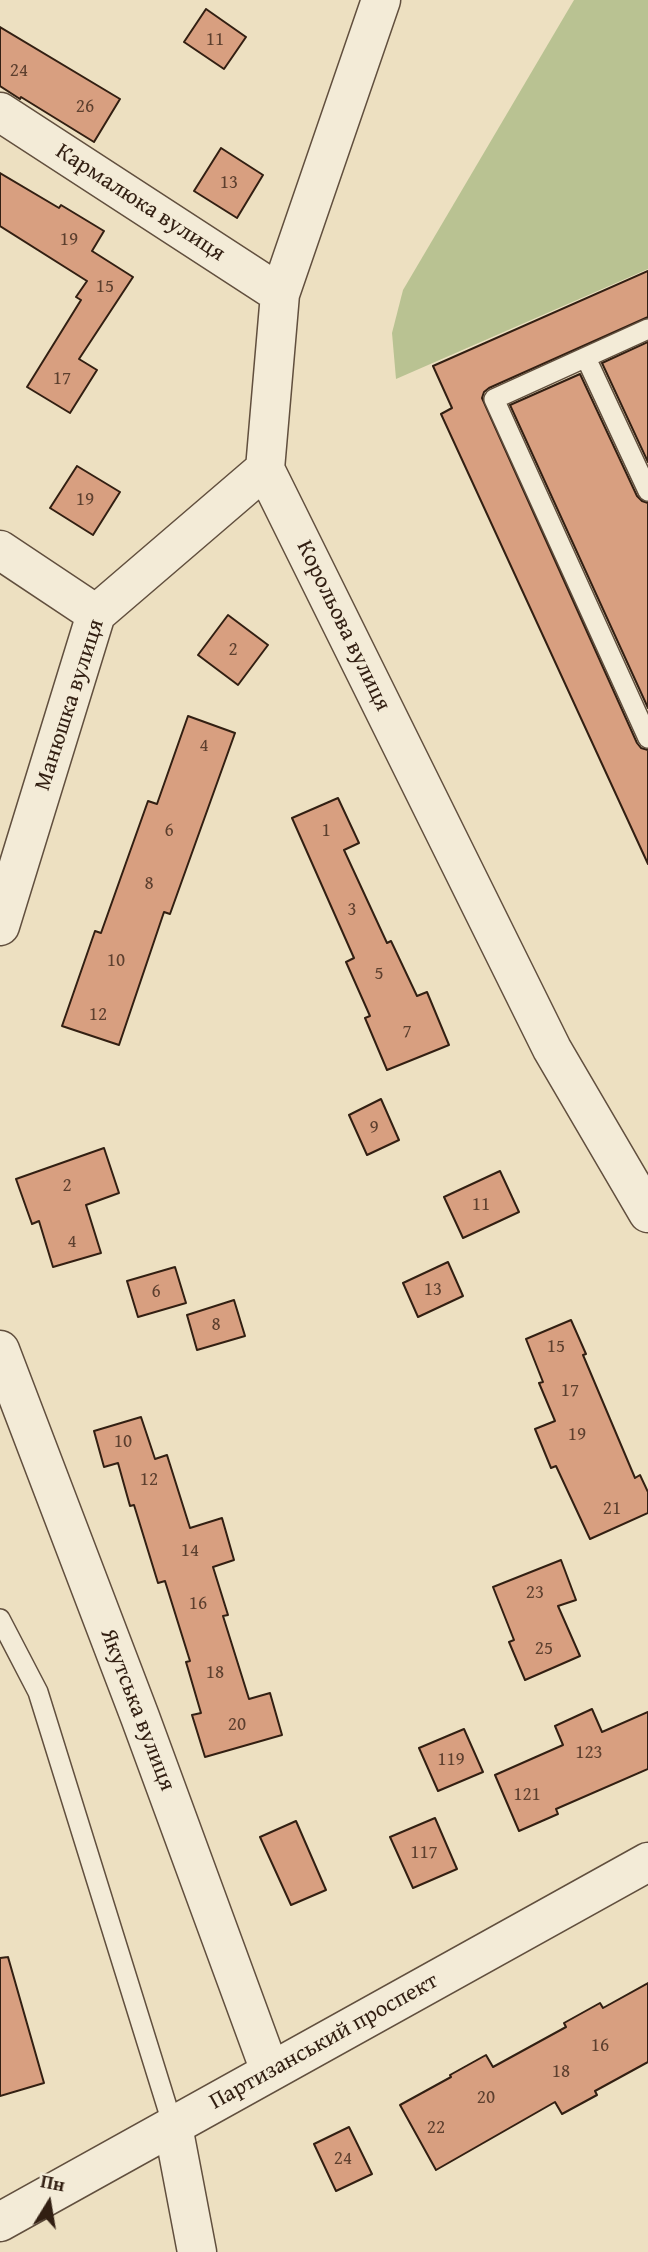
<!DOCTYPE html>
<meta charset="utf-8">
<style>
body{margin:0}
#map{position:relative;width:648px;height:2252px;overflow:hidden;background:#ede0c1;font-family:"Gentium Book Plus",serif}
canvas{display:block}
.north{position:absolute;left:14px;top:2168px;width:70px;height:70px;-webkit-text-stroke:5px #f3ebd7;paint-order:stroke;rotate:11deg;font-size:19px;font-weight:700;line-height:28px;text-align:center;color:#321f12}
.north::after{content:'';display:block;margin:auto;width:24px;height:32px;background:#321f12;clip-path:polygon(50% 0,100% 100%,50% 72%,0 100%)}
</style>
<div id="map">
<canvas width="648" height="2252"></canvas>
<div class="north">Пн</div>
</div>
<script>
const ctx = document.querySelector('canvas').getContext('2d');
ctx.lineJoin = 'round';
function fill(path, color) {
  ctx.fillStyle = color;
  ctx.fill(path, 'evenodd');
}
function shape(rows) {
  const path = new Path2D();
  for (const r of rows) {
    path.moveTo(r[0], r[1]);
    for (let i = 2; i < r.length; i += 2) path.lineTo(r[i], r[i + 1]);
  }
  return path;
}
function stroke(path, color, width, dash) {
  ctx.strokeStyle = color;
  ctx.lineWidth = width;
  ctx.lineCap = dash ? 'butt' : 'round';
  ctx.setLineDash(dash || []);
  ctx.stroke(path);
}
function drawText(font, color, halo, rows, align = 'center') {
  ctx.font = font + ' "Gentium Book Plus",serif';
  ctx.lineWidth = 5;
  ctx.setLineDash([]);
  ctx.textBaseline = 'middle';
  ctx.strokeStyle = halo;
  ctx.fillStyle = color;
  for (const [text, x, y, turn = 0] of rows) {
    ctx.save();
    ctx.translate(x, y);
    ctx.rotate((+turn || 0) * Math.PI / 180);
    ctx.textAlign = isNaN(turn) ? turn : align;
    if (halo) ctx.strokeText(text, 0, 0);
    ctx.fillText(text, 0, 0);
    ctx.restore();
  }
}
const green = shape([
 [574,0,648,0,648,269,396,379,392,333,403,290]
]);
const building = shape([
 [206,9,246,37,224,69,184,42,206,9],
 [0,27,120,99,94,142,21,97,20,99,0,86,0,27],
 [221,148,263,175,237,218,194,191,221,148],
 [0,173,59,208,61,205,104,231,92,251,133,277,79,359,97,370,70,413,27,387,81,300,76,297,87,281,0,226,0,173],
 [648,271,648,317,489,388,484,392,482,398,637,743,641,748,648,750,648,864,441,414,452,408,433,366,648,271],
 [648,342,648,462,602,363,648,342],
 [580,374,637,496,642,501,648,503,648,708,510,405,580,374],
 [77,466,120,492,93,535,50,508,77,466],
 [228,615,268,645,238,685,198,655,228,615],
 [188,716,235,733,170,914,164,912,119,1045,62,1026,95,931,101,933,148,801,157,804,188,716],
 [338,798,359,843,344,850,387,943,391,941,417,996,427,992,449,1045,387,1070,365,1018,370,1016,346,962,354,958,292,818,338,798],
 [381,1099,399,1140,367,1155,349,1115,381,1099],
 [104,1148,119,1193,86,1205,101,1253,53,1267,39,1221,32,1224,16,1179,104,1148],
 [500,1171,519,1212,463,1238,444,1197,500,1171],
 [448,1262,463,1296,418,1317,403,1283,448,1262],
 [175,1267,186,1303,138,1317,127,1281,175,1267],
 [234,1300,245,1336,197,1350,187,1315,234,1300],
 [571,1320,586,1354,583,1355,635,1478,640,1475,648,1492,648,1513,590,1539,556,1466,551,1468,535,1429,555,1421,539,1383,543,1382,526,1339,571,1320],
 [141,1417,155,1459,167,1455,190,1528,222,1518,234,1560,213,1567,228,1615,223,1616,249,1699,270,1693,282,1735,205,1757,192,1715,201,1713,186,1662,190,1661,165,1581,158,1583,134,1505,130,1506,118,1463,104,1467,94,1431,141,1417],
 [561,1560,576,1600,558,1606,580,1656,525,1680,509,1642,514,1640,493,1587,561,1560],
 [592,1709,602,1732,648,1712,648,1769,556,1809,558,1814,519,1831,495,1775,563,1745,555,1726,592,1709],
 [464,1729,483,1772,438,1791,419,1748,464,1729],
 [435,1818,457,1869,413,1888,390,1837,435,1818],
 [296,1821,326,1890,291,1905,260,1837,296,1821],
 [8,1957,44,2083,0,2096,0,1958,8,1957],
 [648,1983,648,2062,595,2091,597,2095,562,2114,555,2102,436,2170,400,2105,451,2077,450,2075,486,2055,493,2067,566,2027,564,2023,600,2003,603,2008,648,1983],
 [349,2127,372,2174,336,2191,314,2144,349,2127]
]);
const service = shape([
 [648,329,494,399,648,738],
 [586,358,648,491],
 [0,1619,38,1692,173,2126]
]);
const minor = shape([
 [381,0,280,294,265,469,552,1049,648,1213],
 [0,112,280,294],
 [0,550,96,614],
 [0,926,96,614,265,469],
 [0,1350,140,1717,270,2071],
 [173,2126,197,2252]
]);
const tertiary = shape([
 [0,2222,648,1862]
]);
const numberNames = [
 ["11",215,40],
 ["24",19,71],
 ["26",85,107],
 ["13",229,183],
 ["19",69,240],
 ["15",105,287],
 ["17",62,379],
 ["19",85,500],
 ["2",233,650],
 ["4",204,746],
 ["6",169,831],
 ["1",326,831],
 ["8",149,884],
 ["3",352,910],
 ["10",116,961],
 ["5",379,974],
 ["12",98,1015],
 ["7",407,1032],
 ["9",374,1128],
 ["2",67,1186],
 ["11",481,1205],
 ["4",72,1242],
 ["13",433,1290],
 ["6",156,1292],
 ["8",216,1325],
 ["15",556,1347],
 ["17",570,1391],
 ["19",577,1435],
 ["10",123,1442],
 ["12",149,1480],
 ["21",612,1509],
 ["14",190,1551],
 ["23",535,1593],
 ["16",198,1604],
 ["25",544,1649],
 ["18",215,1673],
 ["20",237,1725],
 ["123",589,1753],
 ["119",451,1760],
 ["121",527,1795],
 ["117",424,1853],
 ["16",600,2046],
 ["18",561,2072],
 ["20",486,2098],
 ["22",436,2128],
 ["24",343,2159]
];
const streetNames = [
 ["Кармалюка вулиця",140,203,33],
 ["Корольова вулиця",343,626,64],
 ["Манюшка вулиця",70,705,-72],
 ["Якутська вулиця",137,1710,69],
 ["Партизанський проспект",324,2042,-29]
];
fill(green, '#b9c292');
fill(building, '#d89f80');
stroke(building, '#321f12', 2);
stroke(service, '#614f3e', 22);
stroke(minor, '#614f3e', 41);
stroke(tertiary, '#614f3e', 41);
stroke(service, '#f3ebd7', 19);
stroke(minor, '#f3ebd7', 38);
stroke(tertiary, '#f3ebd7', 38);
drawText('19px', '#5c3f2e', null, numberNames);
drawText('23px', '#321f12', '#f3ebd7', streetNames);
</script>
